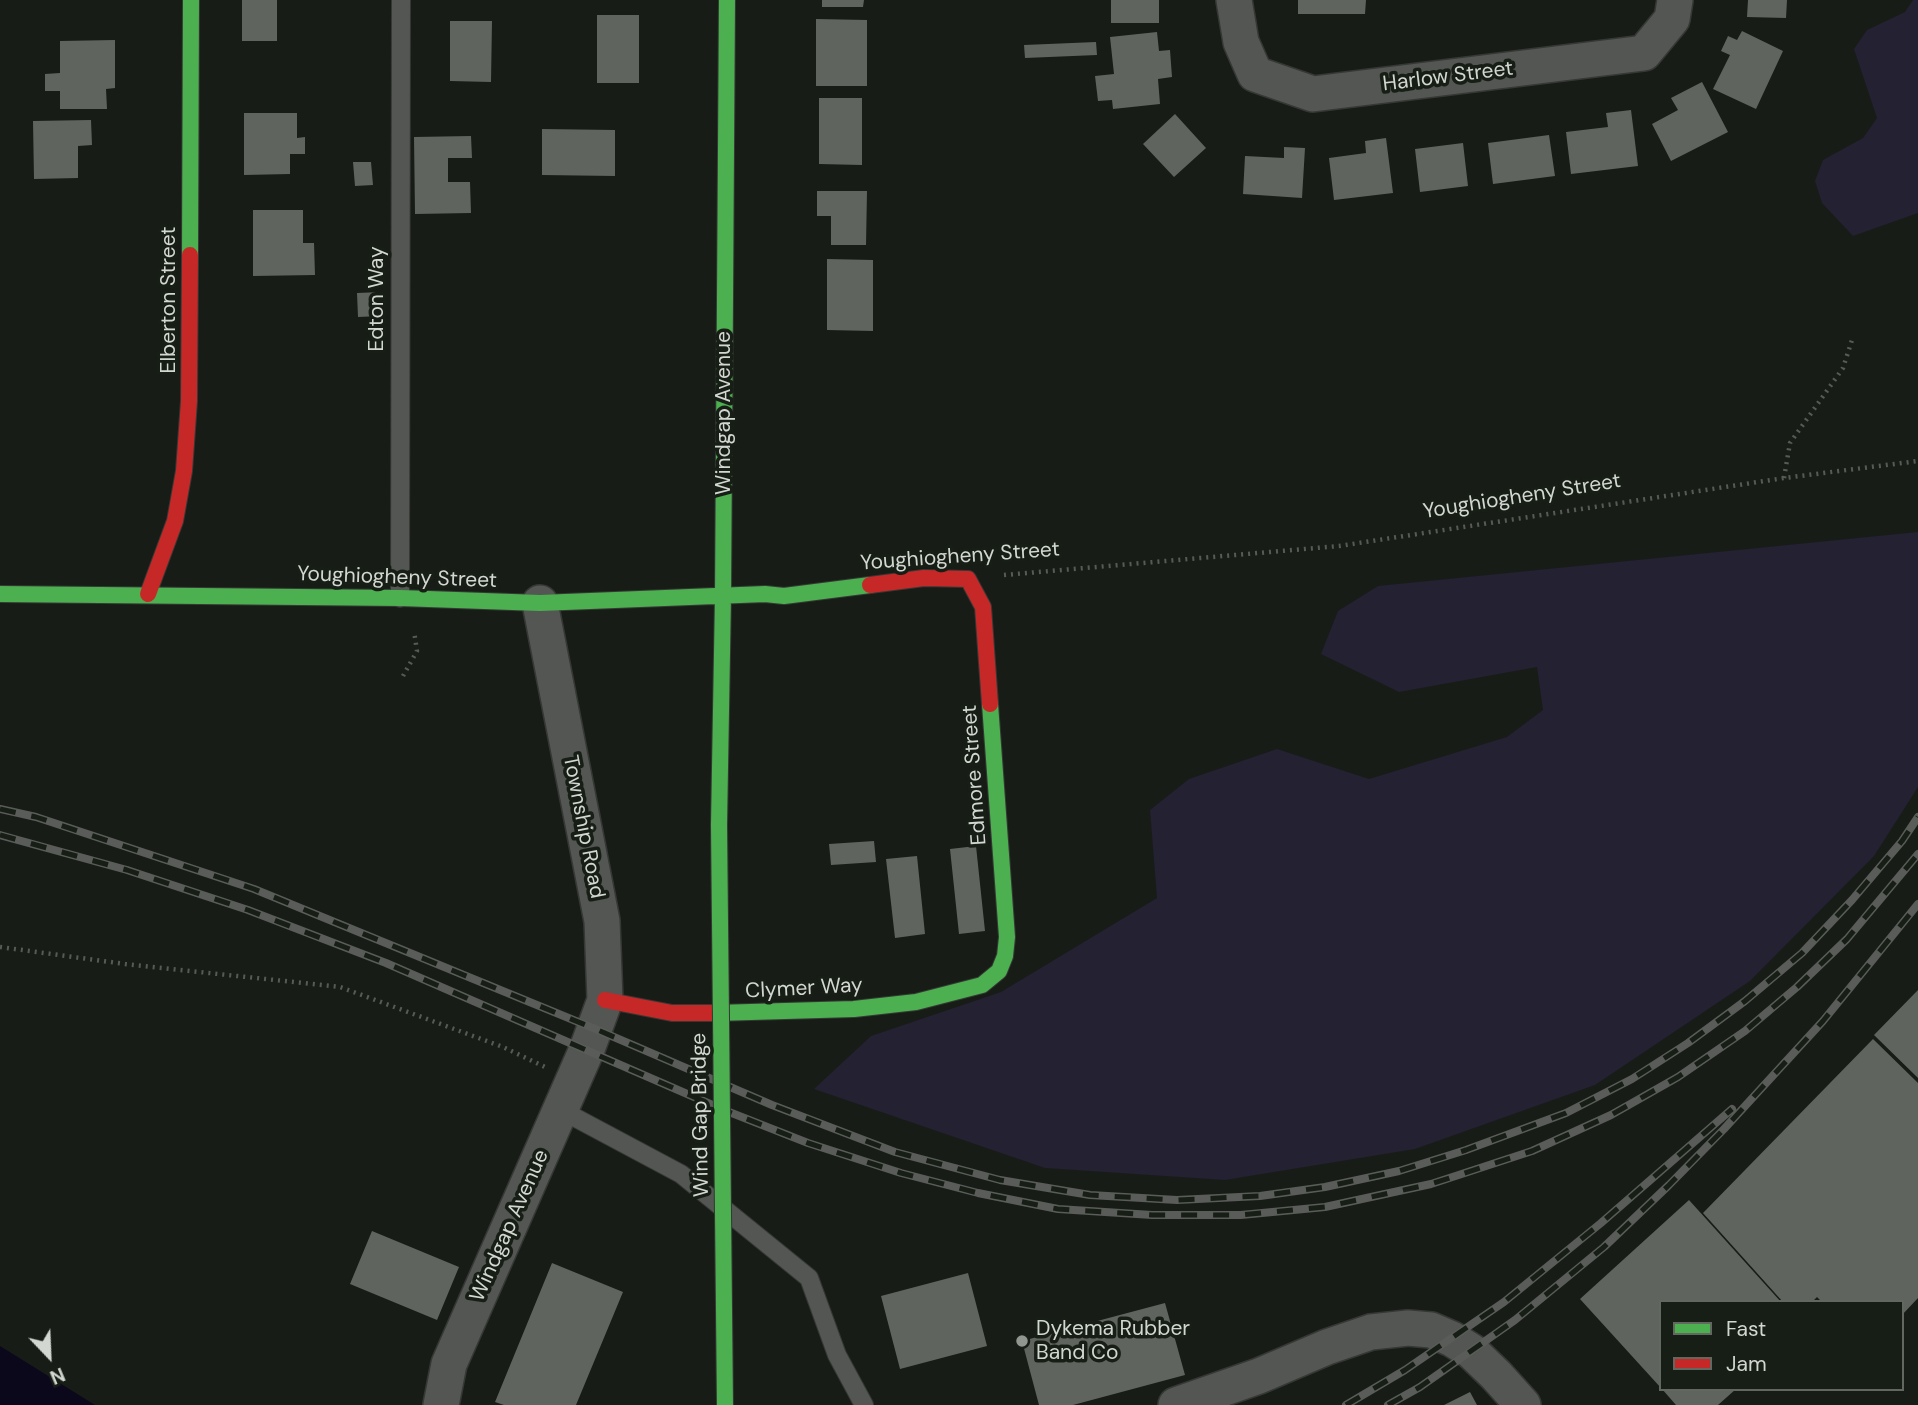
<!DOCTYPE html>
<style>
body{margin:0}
#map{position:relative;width:1918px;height:1405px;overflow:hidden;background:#181c17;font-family:"DM Sans",sans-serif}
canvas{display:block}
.legend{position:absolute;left:1659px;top:1300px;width:245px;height:91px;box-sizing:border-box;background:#171e15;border:2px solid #626860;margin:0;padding:9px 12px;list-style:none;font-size:21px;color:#d2d7d1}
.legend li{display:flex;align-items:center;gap:14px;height:35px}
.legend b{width:35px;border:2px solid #626860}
.north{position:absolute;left:14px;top:1321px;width:70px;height:70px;-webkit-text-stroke:5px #171e15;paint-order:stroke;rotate:157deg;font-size:19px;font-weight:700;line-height:28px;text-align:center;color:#d2d7d1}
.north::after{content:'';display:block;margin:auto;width:24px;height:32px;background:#d2d7d1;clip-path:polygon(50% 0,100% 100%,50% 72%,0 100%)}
</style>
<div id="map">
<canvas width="1918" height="1405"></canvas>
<ul class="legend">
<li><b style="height:9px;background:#4caf50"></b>Fast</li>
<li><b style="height:9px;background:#c62828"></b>Jam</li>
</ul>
<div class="north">N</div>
</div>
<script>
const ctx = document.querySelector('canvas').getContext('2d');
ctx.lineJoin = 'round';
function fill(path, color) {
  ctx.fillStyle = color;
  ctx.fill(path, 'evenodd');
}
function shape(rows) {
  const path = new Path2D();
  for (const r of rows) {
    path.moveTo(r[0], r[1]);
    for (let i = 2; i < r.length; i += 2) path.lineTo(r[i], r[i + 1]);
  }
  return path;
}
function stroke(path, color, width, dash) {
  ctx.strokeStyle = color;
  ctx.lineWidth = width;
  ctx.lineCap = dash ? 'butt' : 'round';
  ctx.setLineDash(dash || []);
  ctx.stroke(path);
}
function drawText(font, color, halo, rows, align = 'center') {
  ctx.font = font + ' "DM Sans",sans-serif';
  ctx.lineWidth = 7;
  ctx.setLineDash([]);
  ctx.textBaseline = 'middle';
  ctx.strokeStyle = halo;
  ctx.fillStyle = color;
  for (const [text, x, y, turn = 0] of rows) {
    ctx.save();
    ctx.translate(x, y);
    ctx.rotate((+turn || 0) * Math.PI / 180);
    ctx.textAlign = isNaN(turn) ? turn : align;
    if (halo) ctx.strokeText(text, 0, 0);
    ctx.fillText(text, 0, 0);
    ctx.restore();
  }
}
const green = shape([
 [1913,0,1918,0,1918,213,1853,236,1822,203,1815,181,1823,160,1863,138,1877,118,1854,49,1867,30,1905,12],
 [1918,532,1918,787,1874,856,1750,981,1595,1085,1415,1149,1225,1180,1045,1168,814,1089,871,1036,1001,992,1157,898,1150,810,1189,779,1277,749,1369,779,1507,737,1543,710,1537,667,1399,692,1321,654,1338,611,1378,586]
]);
const water = shape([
 [0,1346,95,1405,0,1405]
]);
const building = shape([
 [242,0,277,0,277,41,242,41],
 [822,0,864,0,863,7,822,7],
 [1111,0,1159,0,1159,23,1111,23],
 [1298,0,1366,0,1365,14,1298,14],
 [1748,0,1787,0,1786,18,1747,17],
 [597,15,639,15,639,83,597,83],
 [816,19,867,20,867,86,816,86],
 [450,21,492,21,491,82,450,81],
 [1742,31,1783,51,1756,109,1713,89,1730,55,1721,51,1728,36,1737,40],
 [1157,32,1159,51,1170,50,1172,77,1158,79,1160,104,1113,109,1112,100,1098,101,1095,76,1114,74,1110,37],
 [115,40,115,88,106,89,107,109,60,109,60,91,45,91,45,74,60,73,60,41],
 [1096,42,1097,55,1025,58,1024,45],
 [1702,82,1728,132,1671,161,1652,124,1678,110,1671,98],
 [819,98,862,98,862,165,819,164],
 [1631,110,1638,166,1571,174,1566,132,1608,127,1606,113],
 [244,113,297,113,297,138,305,137,305,154,290,154,290,174,244,175],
 [1175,114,1206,148,1174,177,1143,144],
 [91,120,92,145,78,146,78,178,34,179,33,121],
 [542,129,615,130,615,176,542,175],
 [1549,135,1555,176,1493,184,1488,143],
 [471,136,472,158,448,158,448,182,470,182,471,213,415,214,414,137],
 [1386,138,1393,193,1334,200,1329,158,1366,153,1365,141],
 [1463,143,1468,186,1420,192,1415,149],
 [1284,147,1305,148,1302,198,1243,194,1245,156,1284,158],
 [353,162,371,162,373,185,355,186],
 [817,191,867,191,866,245,831,245,831,216,817,216],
 [253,210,303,210,303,243,314,243,315,275,253,276],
 [827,259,873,260,873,331,827,330],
 [381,292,381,316,358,317,357,293],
 [874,841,876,862,831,865,829,844],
 [976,846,985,931,959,934,950,849],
 [917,856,925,934,895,938,886,859],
 [1918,990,1918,1078,1874,1035],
 [1873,1039,1918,1083,1918,1298,1902,1315,1902,1302,1822,1302,1817,1297,1812,1302,1783,1302,1703,1213],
 [1689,1200,1781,1302,1661,1302,1661,1388,1580,1299],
 [372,1231,459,1267,437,1320,350,1284],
 [552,1263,623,1292,576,1405,504,1405,495,1402],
 [968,1273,987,1346,900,1369,881,1296],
 [1165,1303,1185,1375,1073,1405,1039,1405,1022,1341],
 [1662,1389,1736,1389,1718,1405,1676,1405],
 [1470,1392,1477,1405,1444,1405]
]);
const path = shape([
 [1784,478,1790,443,1843,368,1852,340],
 [1004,575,1339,546,1784,478,1918,461],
 [403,676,417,651,414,631],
 [0,947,125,964,340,987,503,1047,545,1067]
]);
const lane = shape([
 [400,598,401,0],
 [561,1110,681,1174,809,1278,837,1355,864,1405]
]);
const street = shape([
 [1234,0,1241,42,1255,74,1313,94,1644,53,1672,19,1675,0],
 [441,1405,449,1364,587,1049,605,1000,602,921,540,603],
 [1176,1405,1259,1376,1327,1347,1371,1332,1408,1328,1431,1330,1452,1339,1471,1351,1496,1375,1523,1405]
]);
const fast = shape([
 [190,255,191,0],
 [0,594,400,598,540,603,765,594,784,596,870,585],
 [719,825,723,596,727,0],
 [716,1013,854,1009,916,1002,982,985,999,971,1005,956,1007,937,990,704]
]);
const jam = shape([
 [870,585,924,578,968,579,983,607,990,704],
 [148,594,175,521,184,471,189,401,190,255],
 [605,1000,672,1013,716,1013]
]);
const rail = shape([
 [0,809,36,817,254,889,593,1028,772,1105,895,1152,1000,1180,1090,1195,1177,1200,1260,1196,1325,1187,1399,1171,1466,1150,1566,1113,1632,1079,1688,1043,1745,1001,1802,953,1852,900,1902,841,1918,817],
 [0,835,127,870,248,910,386,963,724,1110,808,1143,901,1173,978,1193,1058,1209,1152,1215,1241,1215,1325,1207,1431,1184,1532,1151,1611,1115,1678,1077,1745,1031,1797,987,1847,939,1918,854],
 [1346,1405,1405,1370,1504,1302,1601,1223,1732,1109],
 [1388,1405,1420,1387,1515,1320,1604,1247,1669,1185,1724,1129,1823,1021,1918,904]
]);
const fastBridge = shape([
 [719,825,725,1405]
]);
const markers = [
 [1022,1341,7,"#919690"]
];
const streetNames = [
 ["Harlow Street",1448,77,-7],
 ["Edton Way",377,299,-90],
 ["Elberton Street",169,300,-90],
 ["Windgap Avenue",724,413,-90],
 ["Youghiogheny Street",1522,497,-9],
 ["Youghiogheny Street",960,557,-4],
 ["Youghiogheny Street",397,578,2],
 ["Edmore Street",975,775,-94],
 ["Township Road",583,827,79],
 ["Clymer Way",804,989,-3],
 ["Wind Gap Bridge",701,1115,-91],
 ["Windgap Avenue",510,1226,-66]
];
const poiNames = [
 ["Dykema Rubber",1036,1329],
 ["Band Co",1036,1353]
];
fill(green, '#232132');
fill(water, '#0c081c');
fill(building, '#60645f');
stroke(lane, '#353834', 20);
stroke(street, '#353834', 38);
stroke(fast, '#353834', 18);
stroke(jam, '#353834', 18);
stroke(path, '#585a57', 4.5, [2, 5]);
stroke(lane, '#535652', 18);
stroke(street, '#535652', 35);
stroke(fast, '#4caf50', 16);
stroke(jam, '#c62828', 16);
stroke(rail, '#595c58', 8);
stroke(rail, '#171e15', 5, [16]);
stroke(fastBridge, '#353834', 18, []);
stroke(fastBridge, '#4caf50', 16);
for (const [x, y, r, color] of markers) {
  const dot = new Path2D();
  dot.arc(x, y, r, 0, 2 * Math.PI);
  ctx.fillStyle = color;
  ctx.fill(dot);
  stroke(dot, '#171e15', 2.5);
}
drawText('21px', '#d2d7d1', '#171e15', streetNames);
drawText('21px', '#d2d7d1', '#171e15', poiNames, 'left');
</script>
